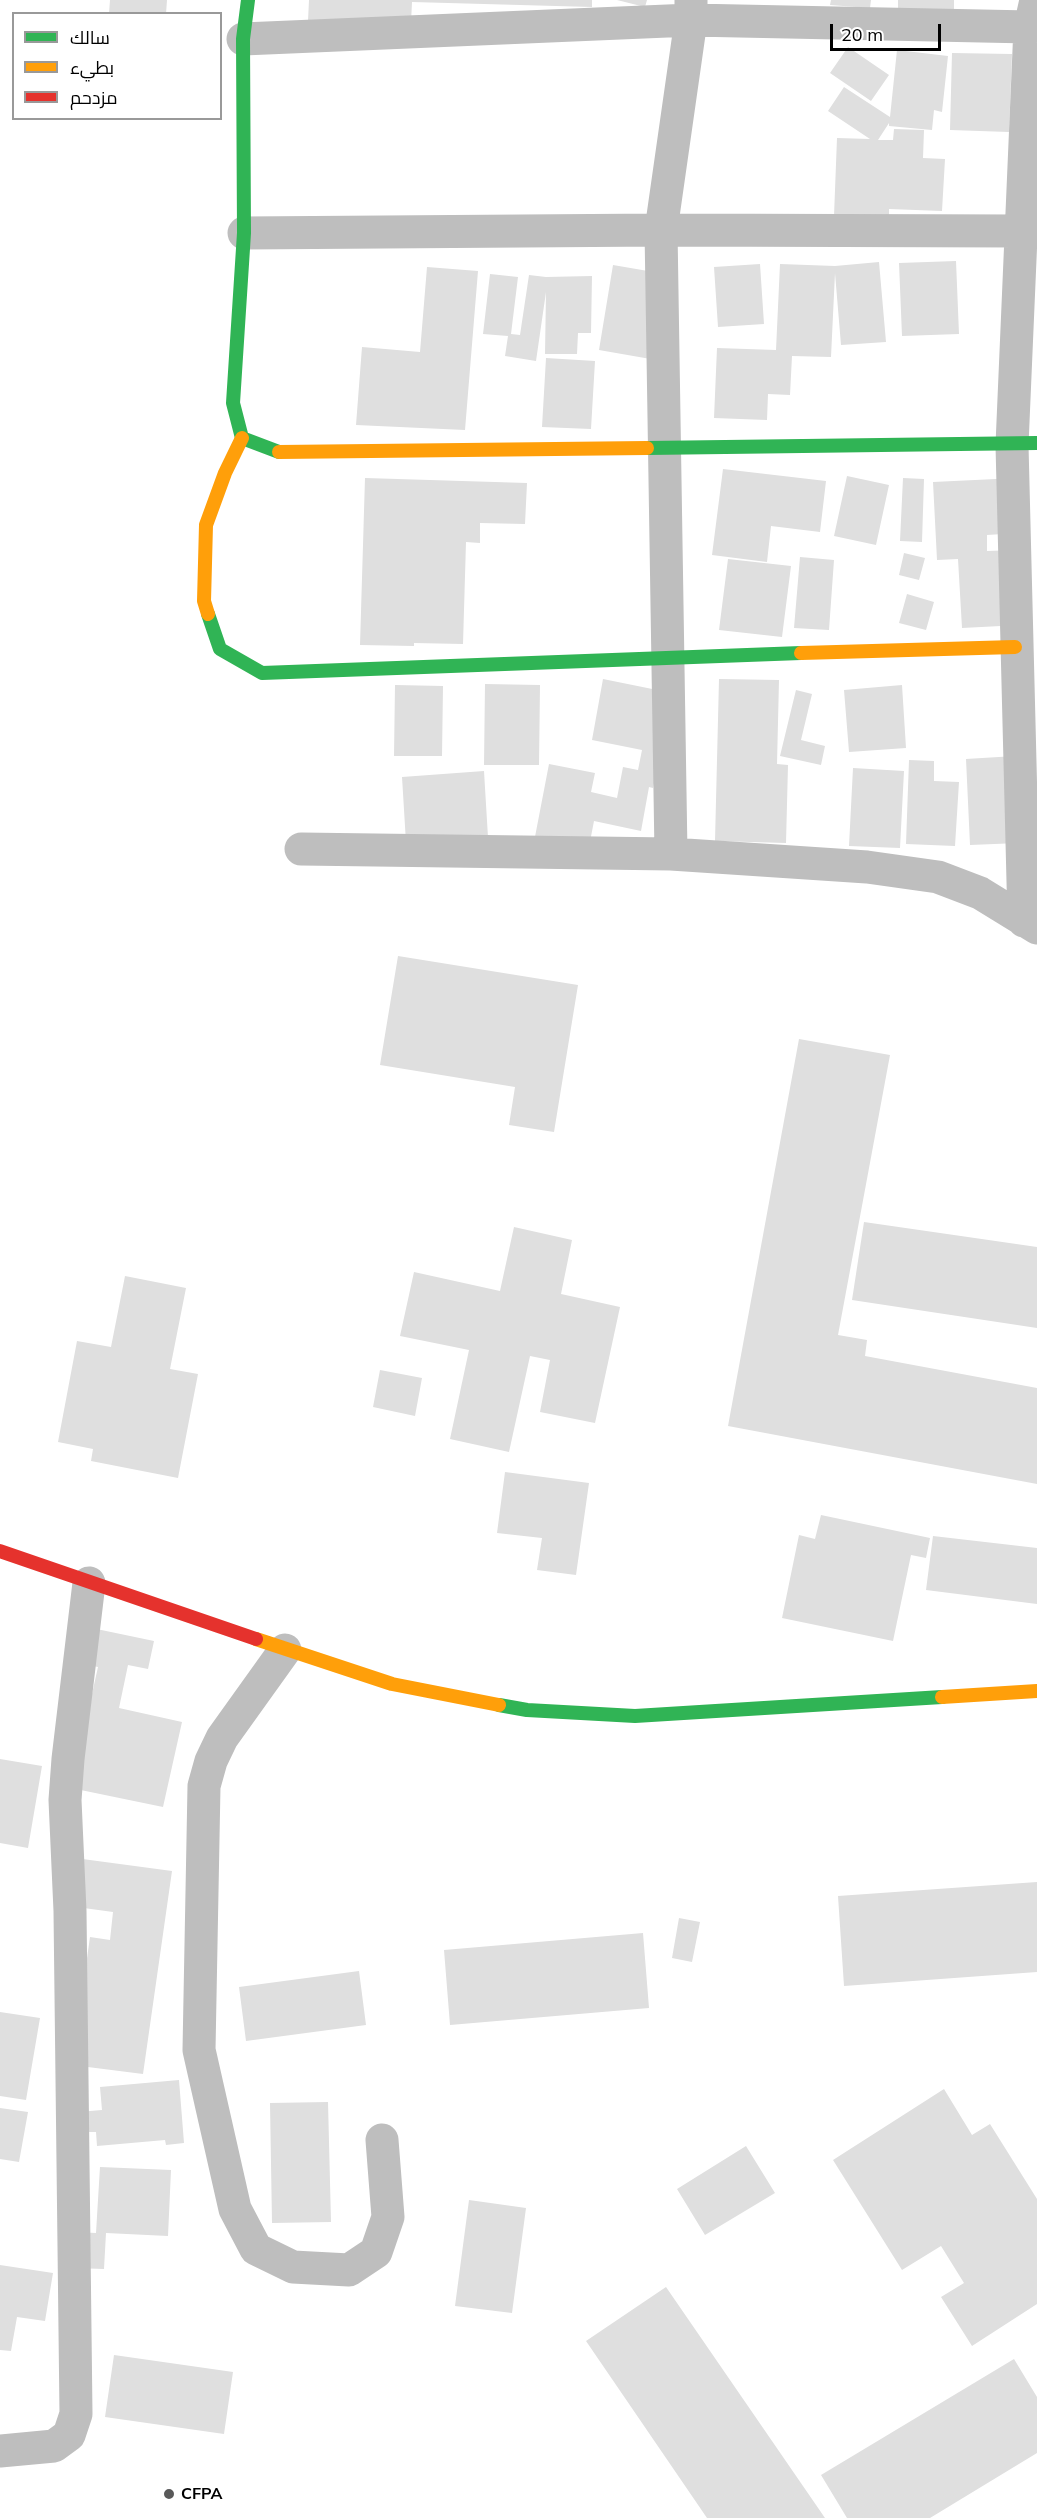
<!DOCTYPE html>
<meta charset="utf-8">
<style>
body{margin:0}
#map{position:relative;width:1037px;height:2518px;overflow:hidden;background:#fff;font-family:Mulish,Cairo,sans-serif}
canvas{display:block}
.legend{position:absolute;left:12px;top:12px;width:210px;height:108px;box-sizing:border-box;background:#fff;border:2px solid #999;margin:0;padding:8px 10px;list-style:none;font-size:18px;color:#000}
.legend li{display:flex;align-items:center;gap:12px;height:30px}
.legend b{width:30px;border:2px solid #999}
.scale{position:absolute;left:830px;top:24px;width:111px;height:27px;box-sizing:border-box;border:3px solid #000;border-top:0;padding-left:8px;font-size:18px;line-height:21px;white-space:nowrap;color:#000;-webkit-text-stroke:4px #fff;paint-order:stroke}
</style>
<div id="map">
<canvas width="1037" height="2518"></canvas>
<ul class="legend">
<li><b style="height:8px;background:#30b455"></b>سالك</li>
<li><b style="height:8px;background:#ff9f0a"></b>بطيء</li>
<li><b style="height:8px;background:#e5322d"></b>مزدحم</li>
</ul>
<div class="scale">20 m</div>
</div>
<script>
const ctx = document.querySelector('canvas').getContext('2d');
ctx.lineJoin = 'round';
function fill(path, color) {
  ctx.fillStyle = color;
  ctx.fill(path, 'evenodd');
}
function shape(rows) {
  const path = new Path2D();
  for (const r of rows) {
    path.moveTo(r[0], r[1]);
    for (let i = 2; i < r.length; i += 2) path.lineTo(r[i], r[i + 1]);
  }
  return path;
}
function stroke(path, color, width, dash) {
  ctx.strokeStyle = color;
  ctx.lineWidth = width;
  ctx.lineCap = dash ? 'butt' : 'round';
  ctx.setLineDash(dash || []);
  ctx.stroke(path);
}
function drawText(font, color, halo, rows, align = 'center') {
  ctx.font = font + ' Mulish,sans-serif';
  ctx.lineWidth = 4.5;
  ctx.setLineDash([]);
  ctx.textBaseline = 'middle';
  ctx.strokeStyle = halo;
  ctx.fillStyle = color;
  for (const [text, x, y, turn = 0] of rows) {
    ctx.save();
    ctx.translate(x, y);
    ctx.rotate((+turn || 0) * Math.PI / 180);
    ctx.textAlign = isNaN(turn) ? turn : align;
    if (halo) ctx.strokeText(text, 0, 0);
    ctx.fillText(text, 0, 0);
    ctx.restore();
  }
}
const building = shape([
 [110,0,167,0,166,14,109,14],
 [309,0,592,0,592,7,412,2,411,23,308,21],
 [617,0,647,0,645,7],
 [831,0,871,0,870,8,830,5],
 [898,0,954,0,954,11,898,11],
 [848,47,889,75,871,101,830,73],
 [897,50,948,56,942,112,934,110,932,130,889,126,889,123,878,140,893,140,894,129,924,130,923,158,945,159,942,211,889,209,889,218,834,216,837,138,870,139,828,111,844,87,890,117],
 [952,53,1012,54,1009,132,950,130],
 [956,261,959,334,902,336,899,263],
 [879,262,886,342,841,345,835,273,831,357,792,356,790,395,768,394,767,420,714,418,717,348,776,350,780,264,835,266],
 [760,264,764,324,718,327,714,267],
 [613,265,677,276,662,361,599,350],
 [427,267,478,271,465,430,356,425,362,347,420,352],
 [490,274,518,277,511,334,520,335,529,275,546,277,592,276,591,333,578,333,577,354,545,354,546,292,536,361,505,356,508,336,483,334],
 [546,358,595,361,591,429,542,427],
 [723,469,826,481,820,532,771,526,767,562,712,555],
 [847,476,889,485,876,545,834,536],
 [365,478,527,483,525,524,480,523,480,543,466,542,463,644,414,643,414,646,360,645],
 [903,478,924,479,922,542,900,541],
 [1017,478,1019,533,987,535,987,551,1017,550,1020,625,962,628,958,559,937,560,933,482],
 [904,553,925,558,919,580,899,575],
 [800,557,834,560,829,630,794,628],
 [728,559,791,566,782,637,719,630],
 [907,594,934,602,926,630,899,623],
 [603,679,672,693,653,788,649,787,641,831,594,821,588,852,534,842,549,764,595,773,591,792,617,798,623,767,638,770,642,750,592,740],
 [719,679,779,680,777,764,788,765,786,843,715,841],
 [485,684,540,685,539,765,484,765],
 [395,685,443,686,442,756,394,756],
 [902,685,906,748,849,752,844,690],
 [796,690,812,694,801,740,825,746,821,765,780,756],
 [1015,756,1019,843,970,845,966,759],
 [909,760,934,761,934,781,959,782,955,846,906,844],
 [853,768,904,771,900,848,849,846],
 [484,771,489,854,407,859,402,777],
 [398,956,578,985,554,1132,509,1125,515,1087,380,1065],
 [799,1039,890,1055,838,1335,867,1340,865,1356,1037,1388,1037,1484,728,1426],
 [864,1222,1037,1247,1037,1328,852,1300],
 [514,1227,572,1240,561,1294,620,1307,595,1423,540,1412,550,1360,530,1356,509,1452,450,1439,469,1350,400,1336,414,1272,500,1291],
 [125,1276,186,1288,170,1369,198,1374,178,1478,91,1461,93,1449,58,1442,77,1341,111,1347],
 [380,1370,422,1378,415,1416,373,1407],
 [505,1472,589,1483,576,1575,537,1570,542,1538,497,1533],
 [821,1515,930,1538,926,1558,911,1555,893,1641,782,1618,799,1535,815,1539],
 [933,1536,1037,1548,1037,1604,926,1590],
 [87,1627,154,1641,148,1669,128,1665,119,1708,182,1722,163,1807,71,1788,98,1667,78,1663],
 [0,1759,42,1766,28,1848,0,1843],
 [75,1858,172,1871,143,2074,72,2065,90,1937,110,1940,113,1912,69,1906],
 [1037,1882,1037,1972,844,1986,838,1896],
 [679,1918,700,1922,692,1962,672,1958],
 [643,1933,649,2008,450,2025,444,1950],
 [359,1971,366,2025,246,2041,239,1987],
 [0,2012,40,2018,26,2100,0,2096],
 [179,2080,184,2143,166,2145,165,2140,97,2146,96,2132,80,2132,78,2112,102,2110,100,2087],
 [944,2089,972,2135,990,2124,1037,2199,1037,2304,972,2346,941,2297,964,2283,941,2246,902,2270,833,2160],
 [328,2102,331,2222,272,2223,270,2103],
 [0,2108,28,2112,19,2162,0,2159],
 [746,2146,775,2193,705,2235,677,2189],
 [100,2167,171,2170,168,2236,106,2233,104,2269,74,2268,75,2232,96,2233],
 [469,2200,526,2208,512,2313,455,2306],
 [0,2265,53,2273,45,2321,17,2317,11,2351,0,2350],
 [666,2287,825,2518,707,2518,586,2341],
 [114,2355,233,2372,224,2434,105,2417],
 [1014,2359,1037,2397,1037,2453,930,2518,847,2518,821,2475]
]);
const street = shape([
 [243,39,691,20,1030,27],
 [244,233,661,230,1021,231],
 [301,849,671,854,867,867,938,877,980,893,1037,928],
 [671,854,661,230,691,20,691,0],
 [1024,921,1012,445,1030,27,1036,0],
 [285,1650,222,1738,211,1761,204,1786,199,2050,235,2209,256,2249,293,2267,349,2270,376,2252,388,2217,382,2140],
 [0,2451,54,2446,69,2435,76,2414,70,1911,65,1800,68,1759,89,1583]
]);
const fast = shape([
 [248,0,243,39,244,233,233,403,242,438,279,452],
 [647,448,1037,443],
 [208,614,220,649,262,673,801,653],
 [499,1705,527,1710,635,1716,942,1697]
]);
const slow = shape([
 [279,452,647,448],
 [208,614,204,601,206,525,225,473,242,438],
 [801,653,1015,647],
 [256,1639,392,1684,499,1705],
 [942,1697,1037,1691]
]);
const jam = shape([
 [0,1551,256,1639]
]);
const markers = [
 [169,2494,6,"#595959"]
];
const poiNames = [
 ["CFPA",181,2494]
];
fill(building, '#dfdfdf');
stroke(street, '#bebebe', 33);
stroke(fast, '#30b455', 14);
stroke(slow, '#ff9f0a', 14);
stroke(jam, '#e5322d', 14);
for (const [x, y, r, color] of markers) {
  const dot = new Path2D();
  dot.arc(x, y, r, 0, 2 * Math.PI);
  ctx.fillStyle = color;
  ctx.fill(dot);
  stroke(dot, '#fff', 2);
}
drawText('bold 16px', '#000', '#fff', poiNames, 'left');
</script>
